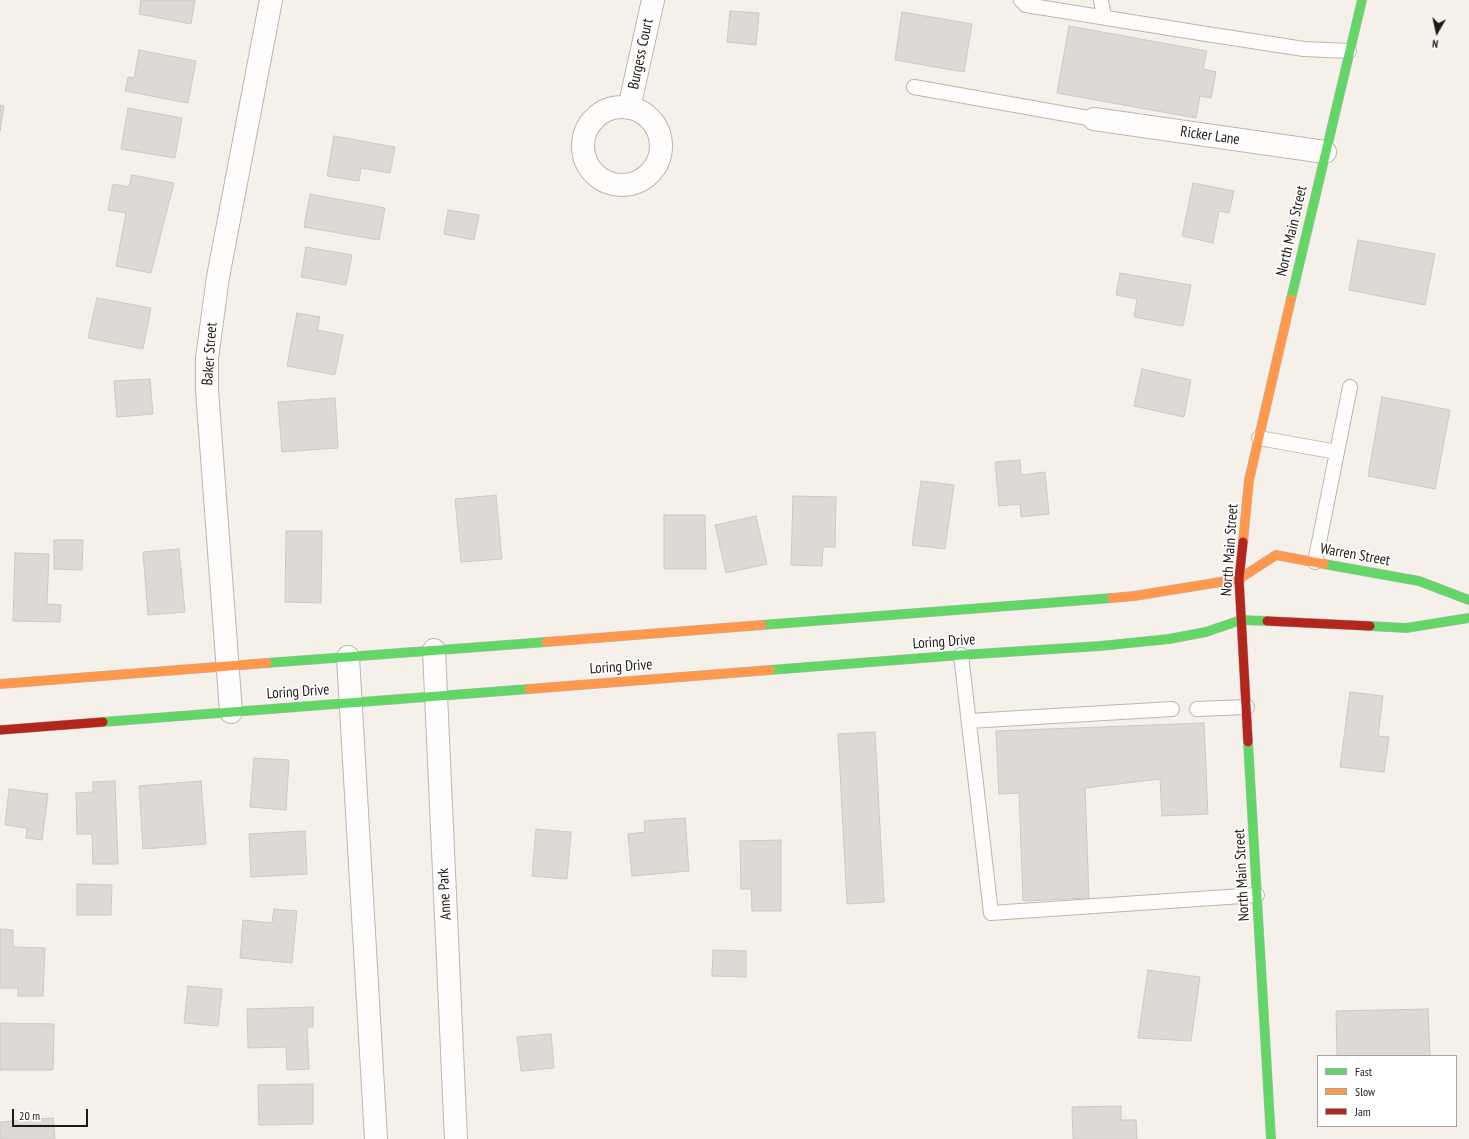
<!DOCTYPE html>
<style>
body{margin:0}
#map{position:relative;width:1469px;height:1139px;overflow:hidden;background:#f6f0eb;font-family:"PT Sans Narrow",sans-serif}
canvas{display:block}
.legend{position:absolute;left:1317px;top:1055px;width:140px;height:72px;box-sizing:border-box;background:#fff;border:1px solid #a5a3a2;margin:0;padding:5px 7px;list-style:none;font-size:12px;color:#1e1a16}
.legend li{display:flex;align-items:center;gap:8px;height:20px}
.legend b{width:20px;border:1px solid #a5a3a2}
.north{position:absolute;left:1417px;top:12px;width:40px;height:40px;-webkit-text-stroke:3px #fff;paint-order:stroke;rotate:189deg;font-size:11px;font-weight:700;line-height:16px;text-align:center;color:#1e1a16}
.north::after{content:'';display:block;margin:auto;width:14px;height:18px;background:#1e1a16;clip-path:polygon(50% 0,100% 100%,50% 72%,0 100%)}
.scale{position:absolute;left:12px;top:1109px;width:76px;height:18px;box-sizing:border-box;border:2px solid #1e1a16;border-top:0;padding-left:5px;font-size:12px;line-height:14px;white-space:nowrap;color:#1e1a16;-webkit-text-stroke:3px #fff;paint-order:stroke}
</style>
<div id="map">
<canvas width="1469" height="1139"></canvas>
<ul class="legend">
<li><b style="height:5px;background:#63d668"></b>Fast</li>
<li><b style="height:5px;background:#ff974d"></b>Slow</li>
<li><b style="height:5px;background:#b3261e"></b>Jam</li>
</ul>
<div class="north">N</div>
<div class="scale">20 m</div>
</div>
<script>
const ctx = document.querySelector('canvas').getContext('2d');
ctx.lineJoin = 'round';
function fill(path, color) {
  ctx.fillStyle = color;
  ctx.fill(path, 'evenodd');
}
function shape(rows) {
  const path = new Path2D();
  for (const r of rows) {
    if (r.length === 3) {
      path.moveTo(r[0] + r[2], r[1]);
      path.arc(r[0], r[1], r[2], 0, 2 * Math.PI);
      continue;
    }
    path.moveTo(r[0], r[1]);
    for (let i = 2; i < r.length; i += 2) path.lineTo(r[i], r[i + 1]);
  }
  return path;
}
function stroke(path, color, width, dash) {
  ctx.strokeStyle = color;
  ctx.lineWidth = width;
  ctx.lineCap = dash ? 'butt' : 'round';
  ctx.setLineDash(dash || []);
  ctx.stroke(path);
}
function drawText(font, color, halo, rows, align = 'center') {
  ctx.font = font + ' "PT Sans Narrow",sans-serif';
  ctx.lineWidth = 3.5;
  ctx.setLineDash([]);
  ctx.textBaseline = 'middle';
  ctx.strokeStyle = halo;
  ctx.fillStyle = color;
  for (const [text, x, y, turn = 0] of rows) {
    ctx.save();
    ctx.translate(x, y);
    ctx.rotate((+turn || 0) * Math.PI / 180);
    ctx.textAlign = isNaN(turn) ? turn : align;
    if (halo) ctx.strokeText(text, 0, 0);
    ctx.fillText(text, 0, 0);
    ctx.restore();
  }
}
const building = shape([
 [141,0,195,0,191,24,139,14,141,0],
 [730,11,759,13,756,45,727,42,730,11],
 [902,12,972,24,964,72,895,60,902,12],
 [1069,26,1207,51,1203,69,1216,72,1211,98,1200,96,1196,118,1057,93,1069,26],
 [139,50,196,61,188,103,125,91,128,77,134,78,139,50],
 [0,105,4,106,0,131,0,105],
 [128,108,182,118,175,158,121,149,128,108],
 [334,136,395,147,390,173,361,168,359,181,327,176,334,136],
 [132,175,174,183,151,273,116,266,126,213,108,210,113,184,129,187,132,175],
 [1193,183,1234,191,1229,213,1219,211,1213,243,1182,236,1193,183],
 [310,194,385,208,379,240,304,227,310,194],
 [448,210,479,215,474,240,444,234,448,210],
 [1358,240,1435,254,1425,305,1349,290,1358,240],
 [306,247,352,255,346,285,301,277,306,247],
 [1120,273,1191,285,1183,326,1134,317,1137,299,1116,295,1120,273],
 [97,298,151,308,143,349,88,338,97,298],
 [297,313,320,317,317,330,343,335,335,375,287,366,297,313],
 [1142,369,1191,380,1184,417,1134,406,1142,369],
 [150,379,153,414,117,417,114,381,150,379],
 [1382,397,1450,410,1435,489,1368,476,1382,397],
 [335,398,338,448,282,452,278,402,335,398],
 [1020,460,1021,475,1045,472,1049,514,1021,517,1020,504,999,506,995,462,1020,460],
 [921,481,954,485,945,549,912,545,921,481],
 [496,495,502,559,461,562,455,499,496,495],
 [793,496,836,497,835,547,823,547,822,566,791,565,793,496],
 [664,515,705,515,706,569,664,569,664,515],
 [756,516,767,564,726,573,715,525,756,516],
 [286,531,322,531,321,603,285,602,286,531],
 [54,540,83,540,82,570,54,569,54,540],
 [179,549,185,612,148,615,143,552,179,549],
 [15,553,49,554,47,604,61,605,60,622,13,621,15,553],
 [1350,692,1383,696,1378,736,1389,737,1384,772,1340,767,1350,692],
 [1204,723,1208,814,1162,816,1160,779,1085,788,1089,898,1023,901,1019,793,999,794,996,731,1204,723],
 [875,732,884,902,847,904,838,734,875,732],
 [254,758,289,760,286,810,250,807,254,758],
 [115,781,118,864,93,864,92,834,77,834,76,793,93,792,93,782,115,781],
 [201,781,206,844,143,849,139,786,201,781],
 [9,789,48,794,42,840,26,838,27,828,5,825,9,789],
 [685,818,689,871,632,876,628,834,645,832,644,821,685,818],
 [536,829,571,832,567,879,532,876,536,829],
 [305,831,307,874,251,877,249,834,305,831],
 [781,840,781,911,752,911,751,889,741,889,740,841,781,840],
 [77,884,112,885,111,915,77,915,77,884],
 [274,909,297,911,292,963,240,958,243,920,272,923,274,909],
 [0,929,13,930,13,947,45,948,43,996,18,996,18,988,0,988,0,929],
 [713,950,746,951,746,977,712,976,713,950],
 [1148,970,1200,977,1191,1041,1138,1038,1148,970],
 [188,986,222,989,218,1026,184,1023,188,986],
 [313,1007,313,1027,307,1027,309,1069,287,1070,286,1047,248,1048,247,1009,313,1007],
 [1428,1009,1430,1056,1337,1056,1336,1011,1428,1009],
 [0,1023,54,1024,53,1070,0,1070,0,1023],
 [551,1034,554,1068,521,1071,517,1037,551,1034],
 [313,1084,313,1124,259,1125,258,1085,313,1084],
 [1121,1106,1121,1120,1136,1120,1137,1139,1073,1139,1072,1107,1121,1106],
 [53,1118,55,1139,0,1139,0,1122,53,1118]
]);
const lane = shape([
 [1021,0,1026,5,1200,33,1304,49,1349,51],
 [1101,0,1104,17],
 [914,87,1094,119],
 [1259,438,1337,452],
 [1315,562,1350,387],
 [961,655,991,913,1257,895],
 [1197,709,1247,707],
 [969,721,1172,709]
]);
const street = shape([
 [622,146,39],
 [629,108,653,0],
 [1094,119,1325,152],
 [434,650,456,1139],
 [348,657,376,1139],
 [231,712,207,390,207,358,218,277,271,0]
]);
const fast = shape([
 [1291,299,1362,0],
 [1324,564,1419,581,1469,600],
 [762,625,1112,598],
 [1370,626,1406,628,1469,618],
 [267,663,546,642],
 [770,670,961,655,1100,646,1169,639,1206,632,1241,620,1267,621],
 [103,722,529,689],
 [1248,742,1271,1139]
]);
const slow = shape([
 [1243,542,1249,480,1291,299],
 [1112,598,1134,596,1239,579,1276,555,1324,564],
 [546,642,762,625],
 [0,684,267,663],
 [529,689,770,670]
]);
const jam = shape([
 [1243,542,1239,579,1248,742],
 [1267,621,1370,626],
 [0,730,103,722]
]);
const streetNames = [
 ["Burgess Court",641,54,-78],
 ["Ricker Lane",1210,136,8],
 ["North Main Street",1292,231,-77],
 ["Baker Street",210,354,-86],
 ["North Main Street",1230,550,-86],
 ["Warren Street",1355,555,10],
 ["Loring Drive",944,642,-4],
 ["Loring Drive",621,667,-4],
 ["Loring Drive",298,692,-4],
 ["North Main Street",1242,875,-93],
 ["Anne Park",445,894,-93]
];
fill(building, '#ddd9d4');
stroke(building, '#cdc8c4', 1);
stroke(lane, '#bbb6b2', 16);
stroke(street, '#bbb6b2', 24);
stroke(fast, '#bbb6b2', 10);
stroke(slow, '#bbb6b2', 10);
stroke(jam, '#bbb6b2', 10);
stroke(lane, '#fefdfc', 14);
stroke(street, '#fefdfc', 22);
stroke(fast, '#63d668', 9);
stroke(slow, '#ff974d', 9);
stroke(jam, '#b3261e', 9);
drawText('15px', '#1e1a16', '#fff', streetNames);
</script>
